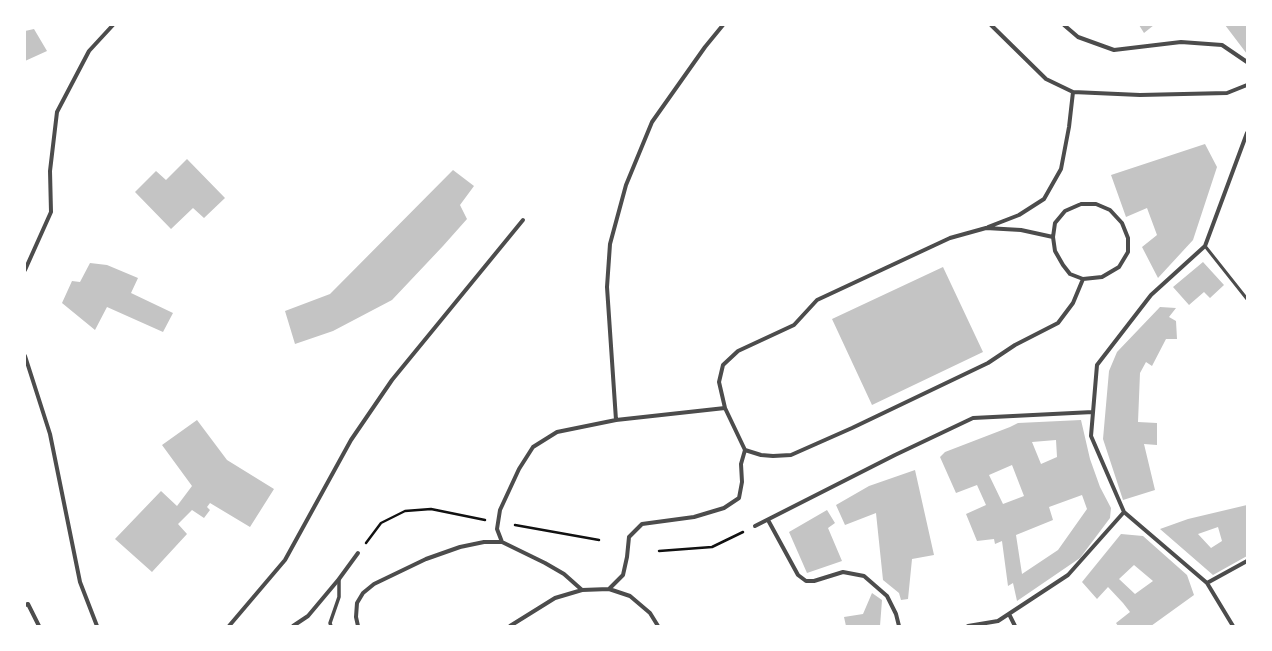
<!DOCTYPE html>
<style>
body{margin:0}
#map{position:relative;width:1272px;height:651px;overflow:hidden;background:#fff;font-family:"Golos Text",sans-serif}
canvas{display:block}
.frame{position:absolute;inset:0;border:26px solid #fff;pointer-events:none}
</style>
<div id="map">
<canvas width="1272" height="651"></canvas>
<div class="frame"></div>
</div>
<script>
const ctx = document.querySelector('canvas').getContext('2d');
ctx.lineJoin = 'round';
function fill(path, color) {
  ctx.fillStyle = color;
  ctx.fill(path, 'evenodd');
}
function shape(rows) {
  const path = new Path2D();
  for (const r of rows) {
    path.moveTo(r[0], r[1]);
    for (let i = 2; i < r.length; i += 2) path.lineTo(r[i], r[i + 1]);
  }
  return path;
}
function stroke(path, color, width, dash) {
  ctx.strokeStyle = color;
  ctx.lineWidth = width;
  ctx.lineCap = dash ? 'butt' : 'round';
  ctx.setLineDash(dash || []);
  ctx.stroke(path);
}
const building = shape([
 [1139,25,1154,25,1144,33],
 [1225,25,1247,25,1247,54],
 [34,29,47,51,25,61,25,31],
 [1205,144,1217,167,1193,240,1158,278,1142,247,1157,235,1147,208,1126,217,1111,175],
 [187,159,225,198,204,218,193,208,171,229,135,192,156,171,166,180],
 [453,170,474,186,460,205,467,219,443,246,392,300,333,331,295,344,285,311,330,294],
 [1203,262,1224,285,1210,298,1204,292,1189,305,1173,287],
 [90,263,107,265,138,278,131,293,173,313,163,332,107,307,95,330,62,303,72,281,80,282],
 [943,267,983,352,872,405,832,319],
 [1160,307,1176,308,1169,317,1176,321,1177,339,1166,339,1152,366,1146,362,1140,373,1138,422,1157,423,1157,445,1144,444,1155,490,1123,500,1103,439,1109,371,1117,352],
 [197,420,227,460,274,489,250,527,210,503,207,507,210,510,204,518,192,510,178,524,187,534,152,572,115,539,161,491,177,506,192,486,162,445],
 [1081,420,1090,459,1100,487,1111,508,1110,518,1080,558,1017,601,1013,583,1008,586,1002,541,995,544,994,539,977,541,966,514,986,505,977,485,956,493,940,457,945,452,1010,427,1018,423],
 [1056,440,1057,457,1041,464,1032,442],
 [1012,465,1024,496,1003,504,989,475],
 [1082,495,1087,509,1058,550,1022,574,1016,535,1053,520,1049,507],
 [915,470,934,555,912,559,908,599,901,600,899,593,883,580,876,513,845,525,836,505,869,486],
 [1247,505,1247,556,1213,575,1160,529,1188,519],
 [1218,527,1222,541,1211,548,1198,534],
 [827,510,835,523,828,528,842,561,807,573,789,532],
 [1121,534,1143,536,1187,575,1194,595,1151,626,1118,626,1116,623,1130,612,1123,603,1108,587,1097,599,1082,582],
 [1134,565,1153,581,1135,594,1119,579],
 [872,593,882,600,880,626,846,626,844,617,863,614]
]);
const path = shape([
 [515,525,599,540],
 [366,543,381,523,405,511,431,509,485,520],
 [659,551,712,547,743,532]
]);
const service = shape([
 [1205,246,1247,299]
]);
const pedestrian = shape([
 [331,626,330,623,339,597,339,579]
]);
const minor = shape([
 [991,25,1046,79,1073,92,1140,95,1227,93,1247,85],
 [1064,25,1078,37,1114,50,1181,42,1222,45,1247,62],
 [1247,133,1205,246,1151,295,1097,365,1091,436,1124,512,1207,583,1247,561],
 [1081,204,1096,204,1110,210,1122,223,1128,238,1128,252,1119,267,1102,277,1083,279,1070,274,1063,265,1055,251,1053,237,1055,223,1065,211,1081,204],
 [988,227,1019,215,1044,199,1061,169,1069,127,1073,92],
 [25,270,51,212,50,171,57,112,89,51,113,25],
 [25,356,50,434,80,582,97,626],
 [616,420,607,287,610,244,626,185,652,122,705,47,723,25],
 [745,450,761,455,773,456,791,455,852,428,988,363,1015,345,1058,323,1073,303,1083,279],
 [768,520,798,575,806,581,814,581,843,572,864,576,887,596,896,614,899,626],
 [755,526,895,455,973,418,1093,412],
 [1207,583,1233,626],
 [609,589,623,575,627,557,629,537,642,524,694,517,724,508,739,498,742,482,741,464,745,450,725,408],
 [582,590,564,574,545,563,502,542,497,529,500,510,519,469,533,447,557,432,616,420,725,408,719,382,723,365,738,351,794,325,817,300,950,238,986,228,1021,230,1053,237],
 [25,605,28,604,39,626],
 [1009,614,1015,626],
 [229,626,285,560,351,440,392,380,523,220],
 [293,626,308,616,339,579,358,553],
 [358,626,356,617,357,603,363,593,374,584,426,559,460,547,484,542,502,542],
 [510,626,555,598,582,590,609,589,630,596,650,613,658,626],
 [968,626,998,621,1068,575,1124,512]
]);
fill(building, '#c4c4c4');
stroke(path, '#111', 2.5);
stroke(service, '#4c4c4c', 3);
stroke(pedestrian, '#4c4c4c', 3.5);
stroke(minor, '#4c4c4c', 4);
</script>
